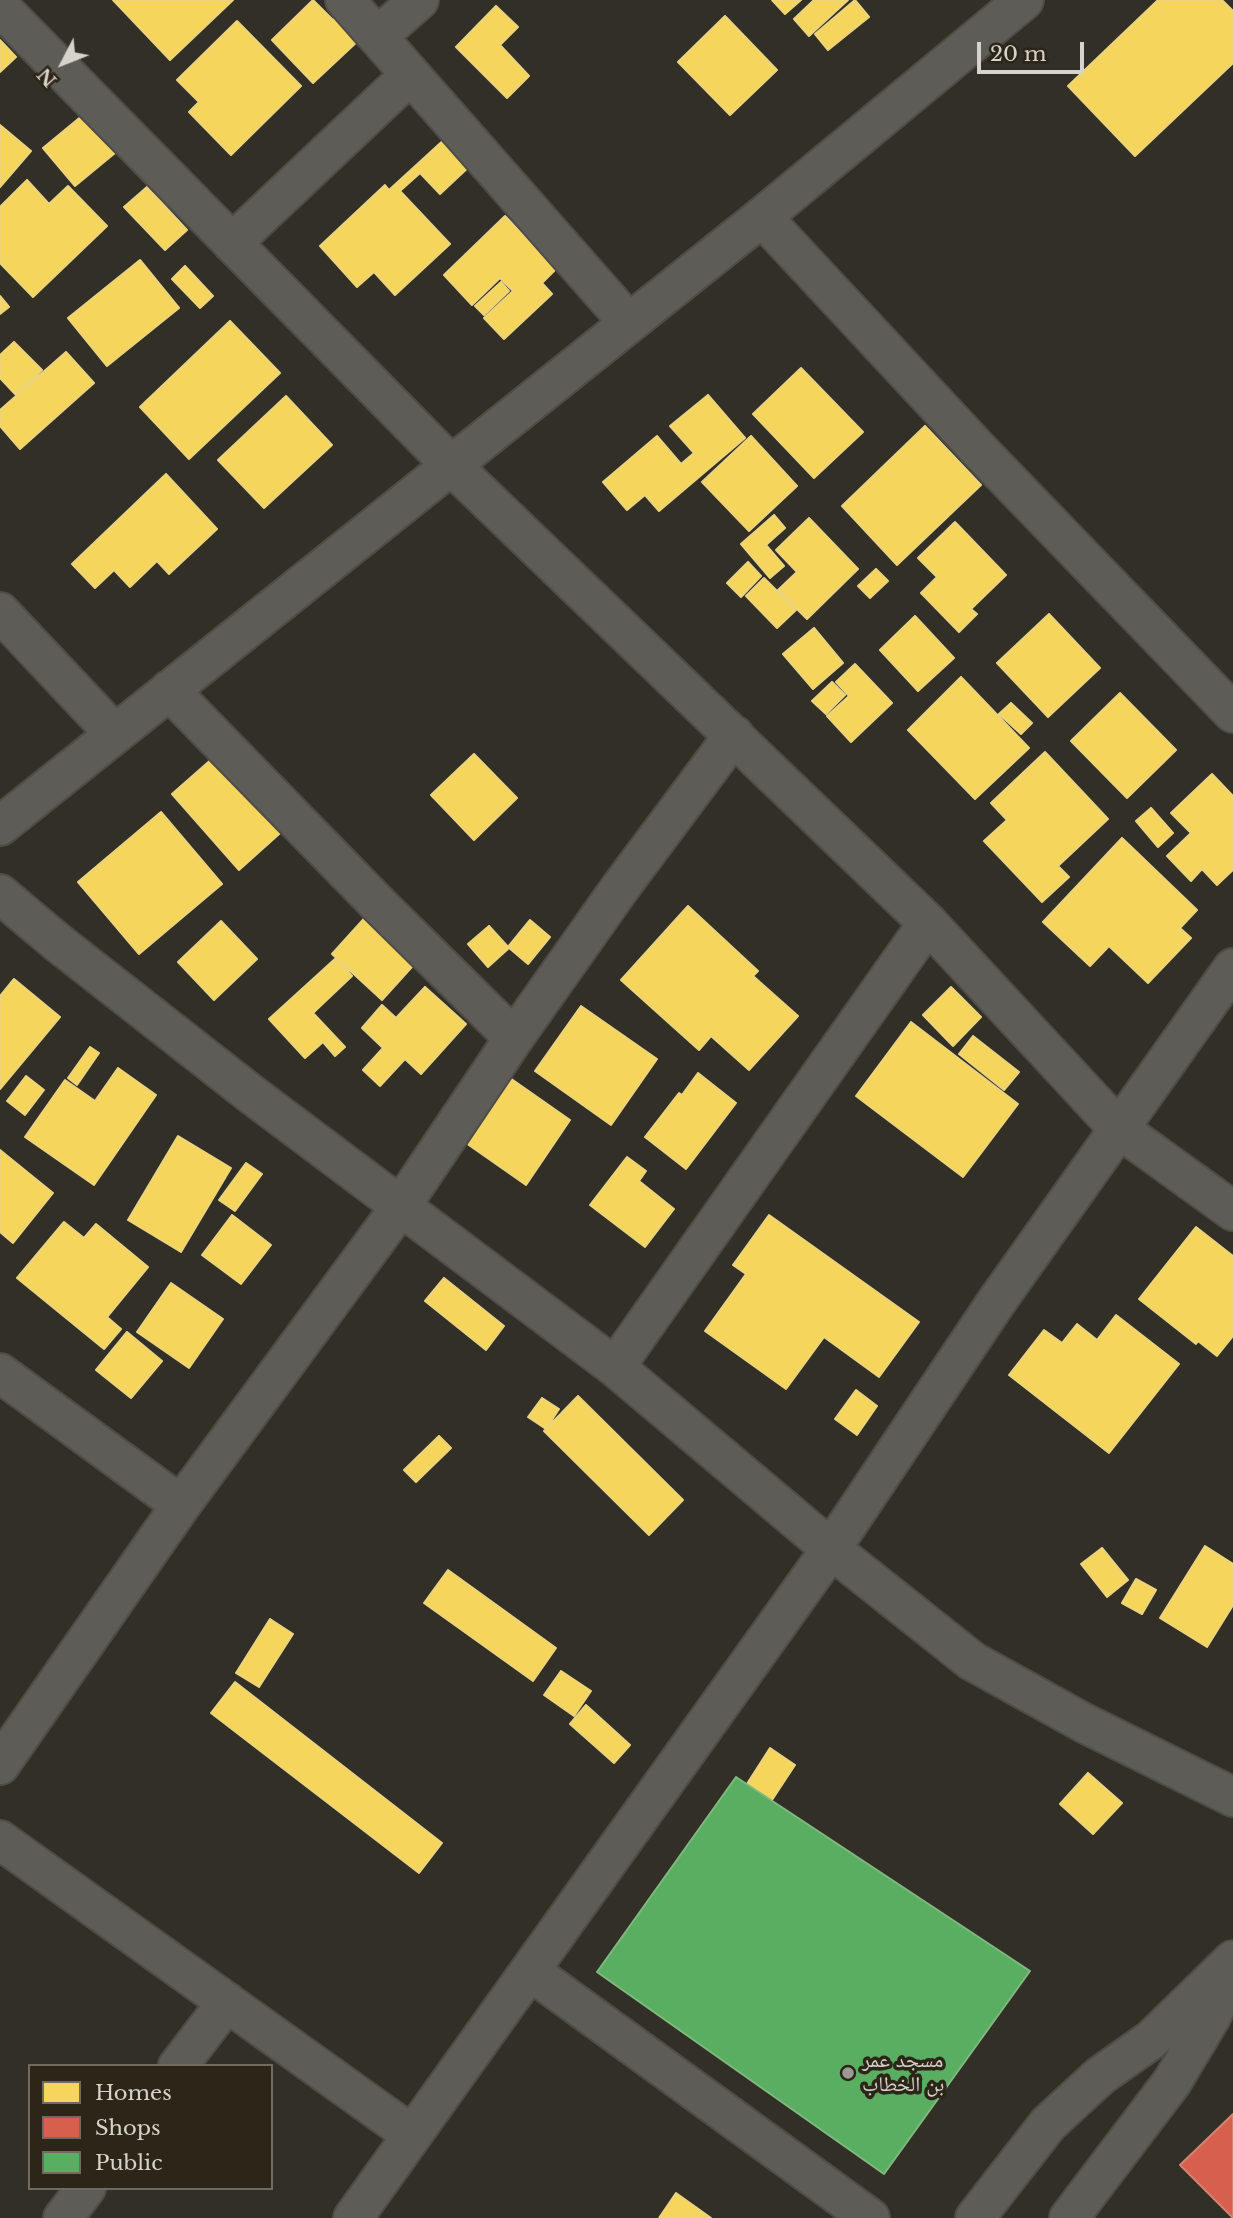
<!DOCTYPE html>
<meta charset="utf-8">
<style>
body{margin:0}
#map{position:relative;width:1233px;height:2218px;overflow:hidden;background:#322f27;font-family:"Libre Baskerville",serif}
canvas{display:block}
.legend{position:absolute;left:28px;top:2064px;width:245px;height:126px;box-sizing:border-box;background:#2c2619;border:2px solid #706b60;margin:0;padding:9px 12px;list-style:none;font-size:21px;color:#d6d3ca}
.legend li{display:flex;align-items:center;gap:14px;height:35px}
.legend b{width:35px;border:2px solid #706b60}
.north{position:absolute;left:28px;top:28px;width:70px;height:70px;-webkit-text-stroke:5px #2c2619;paint-order:stroke;rotate:228deg;font-size:19px;font-weight:700;line-height:28px;text-align:center;color:#d6d3ca}
.north::after{content:'';display:block;margin:auto;width:24px;height:32px;background:#d6d3ca;clip-path:polygon(50% 0,100% 100%,50% 72%,0 100%)}
.scale{position:absolute;left:977px;top:42px;width:107px;height:32px;box-sizing:border-box;border:4px solid #d6d3ca;border-top:0;padding-left:9px;font-size:21px;line-height:24px;white-space:nowrap;color:#d6d3ca;-webkit-text-stroke:5px #2c2619;paint-order:stroke}
</style>
<div id="map">
<canvas width="1233" height="2218"></canvas>
<ul class="legend">
<li><b style="height:19px;background:#f6d55c"></b>Homes</li>
<li><b style="height:19px;background:#d6604d"></b>Shops</li>
<li><b style="height:19px;background:#5aae61"></b>Public</li>
</ul>
<div class="north">N</div>
<div class="scale">20 m</div>
</div>
<script>
const ctx = document.querySelector('canvas').getContext('2d');
ctx.lineJoin = 'round';
function fill(path, color) {
  ctx.fillStyle = color;
  ctx.fill(path, 'evenodd');
}
function shape(rows) {
  const path = new Path2D();
  for (const r of rows) {
    path.moveTo(r[0], r[1]);
    for (let i = 2; i < r.length; i += 2) path.lineTo(r[i], r[i + 1]);
  }
  return path;
}
function stroke(path, color, width, dash) {
  ctx.strokeStyle = color;
  ctx.lineWidth = width;
  ctx.lineCap = dash ? 'butt' : 'round';
  ctx.setLineDash(dash || []);
  ctx.stroke(path);
}
function drawText(font, color, halo, rows, align = 'center') {
  ctx.font = font + ' "Libre Baskerville","Noto Naskh Arabic",serif';
  ctx.lineWidth = 7;
  ctx.setLineDash([]);
  ctx.textBaseline = 'middle';
  ctx.strokeStyle = halo;
  ctx.fillStyle = color;
  for (const [text, x, y, turn = 0] of rows) {
    ctx.save();
    ctx.translate(x, y);
    ctx.rotate((+turn || 0) * Math.PI / 180);
    ctx.textAlign = isNaN(turn) ? turn : align;
    if (halo) ctx.strokeText(text, 0, 0);
    ctx.fillText(text, 0, 0);
    ctx.restore();
  }
}
const homes = shape([
 [113,0,233,0,170,60,113,0],
 [313,0,333,20,353,0,360,39,313,83,272,40,313,0],
 [772,0,801,0,785,14,772,0],
 [814,0,848,0,809,36,794,19,814,0],
 [855,0,869,17,828,50,815,34,855,0],
 [1158,0,1222,0,1233,11,1233,63,1135,156,1068,86,1158,0],
 [496,6,518,27,500,45,529,76,507,98,456,47,496,6],
 [725,16,777,70,730,115,678,62,725,16],
 [237,21,301,86,231,155,189,112,199,102,177,80,237,21],
 [0,40,16,57,0,72,0,40],
 [83,115,115,153,75,186,43,148,83,115],
 [0,125,31,151,0,187,0,125],
 [447,137,472,164,440,194,420,173,400,191,450,244,395,295,374,272,357,287,320,246,385,185,389,190,447,137],
 [27,180,49,204,68,186,107,226,33,297,0,263,0,207,27,180],
 [147,187,187,230,165,250,124,207,147,187],
 [505,216,530,242,534,238,560,265,542,283,552,294,504,339,484,318,513,291,500,278,472,305,444,275,505,216],
 [140,260,179,308,107,366,68,318,140,260],
 [185,266,213,296,200,308,172,279,185,266],
 [501,282,509,291,484,315,475,306,501,282],
 [0,296,9,307,0,314,0,296],
 [230,321,280,373,189,459,140,407,230,321],
 [14,342,42,370,16,395,0,378,0,355,14,342],
 [66,352,94,383,20,449,0,426,0,410,66,352],
 [801,368,863,432,814,478,753,414,801,368],
 [708,395,745,438,659,511,645,495,627,510,603,482,657,436,681,464,694,453,670,426,708,395],
 [286,396,332,445,264,508,218,460,286,396],
 [925,426,981,485,897,565,842,506,925,426],
 [751,436,797,486,749,531,702,482,751,436],
 [166,474,217,529,169,574,157,561,130,587,114,570,95,588,72,564,166,474],
 [774,515,785,528,766,545,784,566,770,578,741,544,774,515],
 [809,518,858,569,807,619,778,590,797,572,776,550,809,518],
 [955,522,1006,575,971,609,977,614,959,632,921,593,937,577,918,558,955,522],
 [748,562,761,576,741,597,727,583,748,562],
 [876,569,888,581,870,598,858,586,876,569],
 [764,578,796,610,777,628,746,596,764,578],
 [1049,614,1100,668,1048,717,997,663,1049,614],
 [915,616,954,658,918,691,880,650,915,616],
 [814,628,843,663,813,689,783,654,814,628],
 [855,664,892,703,851,742,827,716,849,696,836,682,855,664],
 [961,677,1029,748,975,799,908,730,961,677],
 [832,682,845,695,826,714,812,701,832,682],
 [1120,693,1176,750,1127,798,1071,741,1120,693],
 [1011,703,1032,723,1021,734,999,714,1011,703],
 [222,750,288,826,239,870,172,794,222,750],
 [1045,752,1108,819,1058,866,1069,877,1042,902,984,841,1007,820,991,803,1045,752],
 [474,754,517,798,474,840,431,795,474,754],
 [1212,774,1233,796,1233,870,1217,885,1202,869,1191,881,1167,856,1191,833,1171,813,1212,774],
 [1151,808,1173,833,1158,847,1136,821,1151,808],
 [161,812,222,884,139,954,78,882,161,812],
 [1122,838,1197,910,1180,928,1191,938,1148,983,1109,946,1090,966,1043,922,1122,838],
 [688,906,758,971,753,976,798,1016,749,1070,711,1036,699,1050,621,980,688,906],
 [370,912,420,958,382,1000,332,954,370,912],
 [530,920,550,937,528,964,508,947,530,920],
 [221,921,257,959,214,1000,178,962,221,921],
 [489,926,509,948,488,967,468,944,489,926],
 [336,958,352,976,313,1013,345,1047,335,1056,323,1042,305,1058,269,1019,336,958],
 [14,979,60,1017,0,1089,0,996,14,979],
 [425,987,466,1024,421,1074,405,1059,380,1086,363,1070,383,1048,362,1028,382,1005,396,1018,425,987],
 [951,987,981,1017,953,1046,923,1015,951,987],
 [581,1006,657,1059,611,1125,535,1071,581,1006],
 [911,1022,1018,1104,963,1177,856,1096,911,1022],
 [973,1036,1019,1072,1004,1090,959,1054,973,1036],
 [90,1047,99,1053,77,1085,68,1078,90,1047],
 [118,1068,156,1095,94,1185,25,1137,65,1080,95,1101,118,1068],
 [500,1071,570,1120,526,1185,456,1136,500,1071],
 [698,1073,736,1103,686,1169,645,1137,679,1093,682,1095,698,1073],
 [26,1076,44,1090,25,1115,7,1101,26,1076],
 [178,1136,231,1168,181,1252,128,1220,178,1136],
 [0,1150,53,1193,13,1243,0,1232,0,1150],
 [627,1157,646,1171,639,1181,674,1209,645,1247,590,1205,627,1157],
 [246,1163,262,1174,235,1211,219,1200,246,1163],
 [232,1215,271,1245,241,1284,202,1255,232,1215],
 [769,1215,919,1322,879,1377,824,1337,786,1389,705,1331,746,1274,733,1265,769,1215],
 [64,1222,84,1238,96,1224,148,1267,107,1317,121,1329,104,1349,17,1278,64,1222],
 [1196,1227,1233,1256,1233,1336,1217,1356,1198,1341,1196,1344,1139,1299,1196,1227],
 [444,1278,504,1326,486,1350,425,1301,444,1278],
 [171,1283,223,1319,189,1368,137,1332,171,1283],
 [1116,1315,1179,1364,1109,1453,1009,1375,1044,1330,1062,1343,1077,1324,1097,1340,1116,1315],
 [127,1332,162,1361,131,1398,96,1370,127,1332],
 [856,1390,877,1406,857,1435,835,1419,856,1390],
 [578,1396,683,1500,649,1535,544,1431,578,1396],
 [542,1398,559,1409,546,1429,528,1417,542,1398],
 [439,1436,451,1448,416,1482,404,1470,439,1436],
 [1205,1546,1233,1564,1233,1605,1207,1647,1160,1618,1205,1546],
 [1102,1548,1128,1580,1107,1597,1081,1564,1102,1548],
 [448,1570,556,1648,533,1681,424,1603,448,1570],
 [1136,1579,1156,1590,1142,1614,1122,1603,1136,1579],
 [270,1619,293,1634,259,1687,236,1673,270,1619],
 [561,1671,591,1691,574,1716,544,1695,561,1671],
 [235,1682,442,1843,419,1873,211,1713,235,1682],
 [586,1705,630,1745,614,1763,570,1724,586,1705],
 [770,1748,795,1765,770,1803,745,1787,770,1748],
 [1088,1773,1122,1803,1093,1834,1060,1804,1088,1773],
 [676,2193,711,2218,659,2218,676,2193]
]);
const shops = shape([
 [1233,2114,1233,2218,1180,2165,1233,2114]
]);
const public = shape([
 [736,1777,1030,1971,884,2174,597,1972,736,1777]
]);
const minor = shape([
 [345,0,629,323],
 [0,7,452,466,928,923,1118,1128,1233,1211],
 [378,36,419,0],
 [762,217,978,449,1233,713],
 [232,243,410,75],
 [0,612,115,734],
 [169,690,377,903,514,1038],
 [0,826,762,217,1024,0],
 [0,894,57,942,251,1094,615,1367,831,1549,972,1661,1084,1723,1233,1797],
 [615,1367,928,923],
 [0,1373,181,1505],
 [0,1765,181,1505,401,1206,514,1038,620,888,734,735],
 [0,1840,411,2134],
 [530,1971,870,2218],
 [178,2066,227,2002],
 [63,2218,86,2188],
 [353,2218,831,1549,997,1301,1233,968],
 [975,2218,1048,2124,1100,2076,1151,2040,1233,1960],
 [1069,2218,1172,2082,1211,2017,1228,1979]
]);
const markers = [
 [848,2073,7,"#9d9a91"]
];
const poiNames = [
 ["مسجد عمر",862,2061],
 ["بن الخطاب",862,2085]
];
fill(homes, '#f6d55c');
stroke(homes, '#ecd47d', 2);
fill(shops, '#d6604d');
stroke(shops, '#d68272', 2);
fill(public, '#5aae61');
stroke(public, '#7fb980', 2);
stroke(minor, '#4e4c45', 42);
stroke(minor, '#5e5c57', 38);
for (const [x, y, r, color] of markers) {
  const dot = new Path2D();
  dot.arc(x, y, r, 0, 2 * Math.PI);
  ctx.fillStyle = color;
  ctx.fill(dot);
  stroke(dot, '#2c2619', 2.5);
}
drawText('21px', '#d6d3ca', '#2c2619', poiNames, 'left');
</script>
